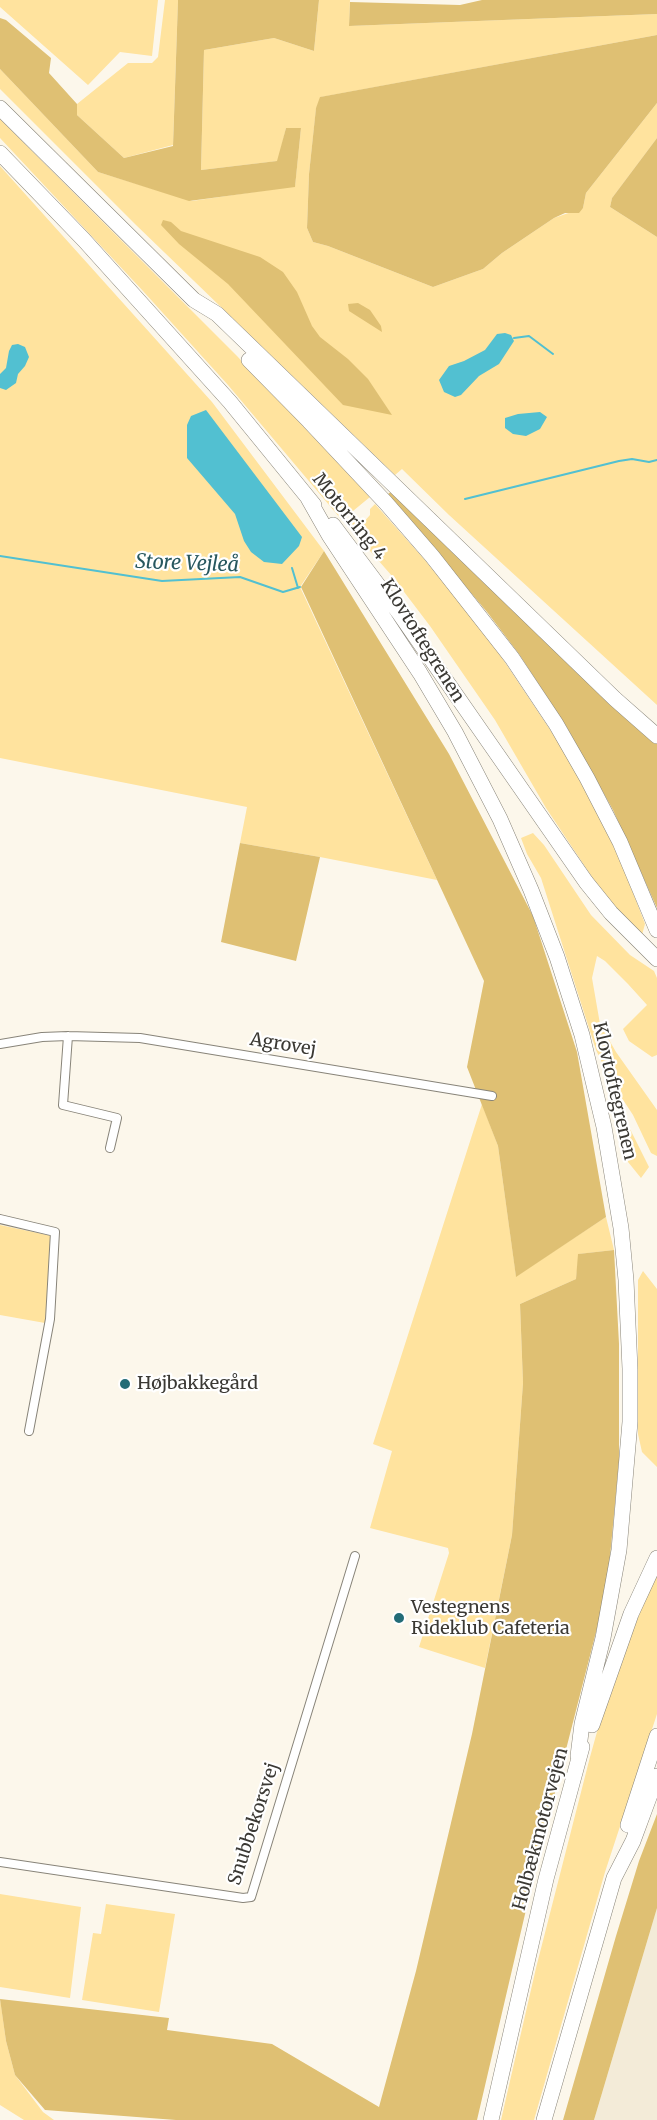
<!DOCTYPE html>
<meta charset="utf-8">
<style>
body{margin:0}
canvas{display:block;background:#fcf7eb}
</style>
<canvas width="657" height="2120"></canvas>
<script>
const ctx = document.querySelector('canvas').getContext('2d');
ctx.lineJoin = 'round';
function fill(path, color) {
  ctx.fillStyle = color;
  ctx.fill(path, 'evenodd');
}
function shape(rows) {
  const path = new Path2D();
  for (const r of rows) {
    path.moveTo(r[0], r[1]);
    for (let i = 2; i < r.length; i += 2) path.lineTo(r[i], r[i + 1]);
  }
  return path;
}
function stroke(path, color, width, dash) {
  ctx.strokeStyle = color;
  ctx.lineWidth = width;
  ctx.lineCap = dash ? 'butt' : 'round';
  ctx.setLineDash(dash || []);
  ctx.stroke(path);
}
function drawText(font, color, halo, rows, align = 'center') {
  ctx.font = font + ' Merriweather,serif';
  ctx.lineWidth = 4.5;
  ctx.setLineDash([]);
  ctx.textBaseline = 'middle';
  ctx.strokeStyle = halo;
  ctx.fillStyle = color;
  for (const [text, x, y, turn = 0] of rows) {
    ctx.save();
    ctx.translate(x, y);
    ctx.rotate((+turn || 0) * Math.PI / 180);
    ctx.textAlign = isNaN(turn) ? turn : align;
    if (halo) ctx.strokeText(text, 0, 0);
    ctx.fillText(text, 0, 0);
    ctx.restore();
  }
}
const built = shape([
 [657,1908,657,2120,594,2120]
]);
const green = shape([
 [0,0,158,0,152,56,120,52,88,85,0,7],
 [165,0,178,0,173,145,124,158,77,115,77,104,128,63,152,63,158,57],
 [319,0,350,0,349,26,657,14,657,35,321,97,316,109,309,174,307,228,313,242,328,246,433,287,483,269,502,253,554,218,583,208,586,193,657,103,657,138,612,198,610,207,657,237,657,705,449,515,402,469,395,475,136,225,0,89,0,69,98,172,192,201,295,186,301,128,286,128,278,161,201,170,204,50,274,38,314,51],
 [0,119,237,356,370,497,342,520,340,518,228,385,143,291,0,138],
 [0,166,212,402,324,551,300,587,437,880,320,857,240,843,247,807,0,758],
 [375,504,424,559,488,637,577,770,611,835,645,924,642,935,606,898,546,808,495,720,430,626,392,576,349,527,354,522,361,525,370,515,370,509],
 [533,833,544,845,591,915,630,955,654,971,657,978,657,1055,652,1057,629,1041,623,1029,647,1005,628,984,605,961,597,956,592,978,600,1024,616,1052,657,1110,657,1156,651,1153,633,1115,612,1083,596,1050,541,878,527,854,521,838],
 [482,1104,498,1146,516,1276,606,1217,614,1250,579,1254,576,1279,520,1304,523,1383,512,1535,485,1668,419,1647,449,1553,448,1548,370,1528,392,1451,373,1444],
 [620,1121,627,1123,649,1167,641,1178,628,1162,616,1126],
 [0,1225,52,1236,45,1323,0,1315],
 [643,1271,657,1289,657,1467,642,1452,638,1434,638,1280],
 [657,1573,657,1714,605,1872,534,2120,501,2120,536,1968,590,1757,602,1714,640,1612],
 [0,1894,81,1907,70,1998,0,1987],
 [106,1904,175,1914,159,2012,82,2000,93,1933,101,1934],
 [0,1998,6,2041,15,2075,43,2112,54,2120,24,2120,0,2105]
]);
const forest = shape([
 [178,0,319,0,314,51,274,38,204,50,201,170,277,161,286,128,301,128,295,187,189,201,98,172,0,69,0,18,6,20,51,58,49,73,77,104,77,115,124,158,173,146],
 [482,0,657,0,657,14,349,26,350,2,460,5],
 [657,35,657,103,586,193,583,208,579,213,565,213,554,218,502,253,483,269,433,287,328,246,313,242,307,228,309,174,316,108,320,97],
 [657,138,657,237,610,207,612,198],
 [163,220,171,222,181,231,260,257,283,272,297,292,312,326,320,337,348,359,368,379,392,415,343,405,228,284,179,244,161,225],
 [358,303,370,310,381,326,382,332,349,311,348,304],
 [392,491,657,741,657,908,613,810,566,726,519,654,487,612,388,494],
 [324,551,449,754,533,916,577,1052,606,1217,516,1277,498,1146,467,1067,484,981,301,587],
 [240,843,320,857,296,961,221,942],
 [614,1250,619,1344,619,1461,607,1589,536,1867,477,2120,176,2120,45,2110,15,2075,6,2041,0,1999,169,2018,167,2030,272,2044,379,2107,416,1971,472,1734,512,1535,523,1383,520,1304,576,1279,578,1254],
 [657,1814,657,1908,594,2120,563,2120,616,1936,639,1861]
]);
const water = shape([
 [505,333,511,335,514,341,499,364,479,376,461,395,455,397,444,392,439,380,449,366,464,361,485,350,497,334],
 [18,344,25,347,29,357,25,366,18,374,16,383,6,390,0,388,0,374,6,368,9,351,12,345],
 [206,410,302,537,299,546,282,564,264,562,251,552,244,541,235,514,187,458,187,425,191,416],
 [540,412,547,417,540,429,526,436,513,434,505,428,505,418,518,414]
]);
const stream = shape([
 [514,338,529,336,553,354],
 [465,499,619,461,632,459,649,462,657,460],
 [0,556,162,581,240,577,283,592,300,587],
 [292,568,298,588]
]);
const street = shape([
 [68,1036,63,1105,117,1118,110,1148],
 [0,1044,42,1037,68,1036,140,1038,492,1096],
 [0,1219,55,1232,50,1319,29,1431],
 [0,1862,243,1898,251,1897,355,1556]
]);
const highway = shape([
 [0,108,194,300,217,314,615,699,657,736],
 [0,153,84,240,230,402,314,505],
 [249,360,309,421,386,503,432,556,512,658,556,724,587,778,620,842,657,930],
 [308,498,329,535,420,673,455,732,500,819,531,890,557,957,582,1035,604,1127,621,1228,626,1280,630,1369,630,1422,619,1550,603,1638,582,1724,578,1756],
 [333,525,399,613,586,882,611,913,657,959],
 [592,1725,631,1614,657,1558],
 [628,1825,657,1736],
 [491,2120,546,1879,582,1747],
 [544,2120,614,1878,633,1841,657,1776]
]);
const markers = [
 [125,1384,6,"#236c77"],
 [399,1618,6,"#236c77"]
];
const streetNames = [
 ["Motorring 4",349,517,51],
 ["Klovtoftegrenen",422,641,58],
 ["Agrovej",283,1045,9],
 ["Klovtoftegrenen",614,1091,77],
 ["Snubbekorsvej",254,1824,-72],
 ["Holbækmotorvejen",541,1829,-75]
];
const poiNames = [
 ["Højbakkegård",137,1384],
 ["Vestegnens",411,1608],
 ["Rideklub Cafeteria",411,1629]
];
const waterNames = [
 ["Store Vejleå",187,564,2]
];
fill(built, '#f3ebd8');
fill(green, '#ffe39e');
fill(forest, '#dfc073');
fill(water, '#52c0d1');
stroke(stream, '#52c0d1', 2);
stroke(street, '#888479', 10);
stroke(highway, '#888479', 16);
stroke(street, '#fff', 8);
stroke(highway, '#fff', 15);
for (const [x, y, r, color] of markers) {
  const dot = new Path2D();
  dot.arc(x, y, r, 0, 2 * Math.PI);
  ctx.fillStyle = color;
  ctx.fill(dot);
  stroke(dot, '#fff', 2);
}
drawText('18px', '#3b3934', '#fff', streetNames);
drawText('18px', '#3b3934', '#fff', poiNames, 'left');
drawText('italic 20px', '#27575e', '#fff', waterNames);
</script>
